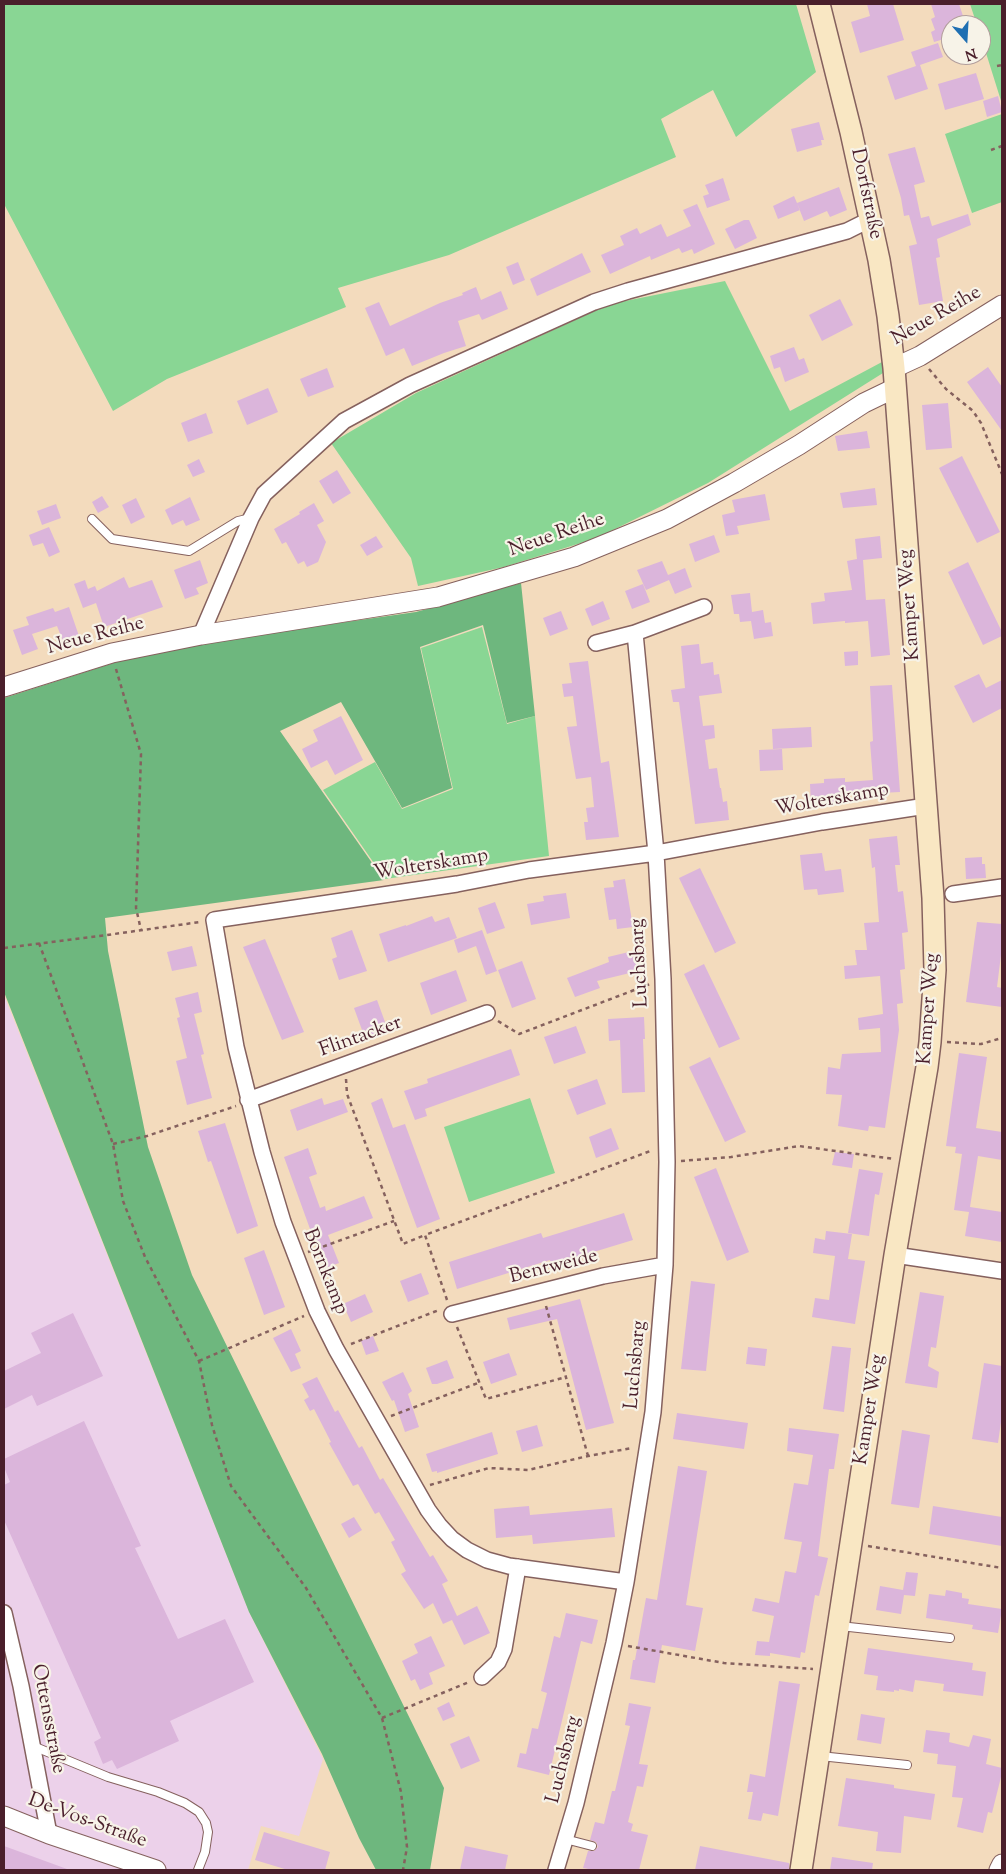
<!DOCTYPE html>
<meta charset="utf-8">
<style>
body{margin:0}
#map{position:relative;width:1006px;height:1874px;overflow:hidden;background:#f3dbbd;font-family:"Sorts Mill Goudy",serif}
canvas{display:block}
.frame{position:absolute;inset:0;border:5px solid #4a1f2b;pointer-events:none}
.north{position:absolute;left:941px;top:15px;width:50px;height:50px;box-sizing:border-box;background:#f7f3e8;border:1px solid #b29e9c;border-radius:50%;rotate:161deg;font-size:14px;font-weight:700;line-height:20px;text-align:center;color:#4a1f2b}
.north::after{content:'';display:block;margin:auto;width:18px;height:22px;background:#1f6fb2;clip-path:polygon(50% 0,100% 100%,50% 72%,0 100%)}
</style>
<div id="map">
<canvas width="1006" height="1874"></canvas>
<div class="frame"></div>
<div class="north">N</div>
</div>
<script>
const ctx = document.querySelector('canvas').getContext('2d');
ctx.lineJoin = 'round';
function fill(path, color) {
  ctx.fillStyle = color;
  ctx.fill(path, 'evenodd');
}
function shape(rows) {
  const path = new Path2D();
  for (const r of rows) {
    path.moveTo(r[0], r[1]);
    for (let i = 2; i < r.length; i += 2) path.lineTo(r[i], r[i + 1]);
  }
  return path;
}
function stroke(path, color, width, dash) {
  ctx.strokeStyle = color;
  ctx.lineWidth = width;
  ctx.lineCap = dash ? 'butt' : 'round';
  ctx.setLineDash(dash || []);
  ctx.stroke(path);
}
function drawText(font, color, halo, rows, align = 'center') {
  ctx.font = font + ' "Sorts Mill Goudy",serif';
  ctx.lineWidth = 4.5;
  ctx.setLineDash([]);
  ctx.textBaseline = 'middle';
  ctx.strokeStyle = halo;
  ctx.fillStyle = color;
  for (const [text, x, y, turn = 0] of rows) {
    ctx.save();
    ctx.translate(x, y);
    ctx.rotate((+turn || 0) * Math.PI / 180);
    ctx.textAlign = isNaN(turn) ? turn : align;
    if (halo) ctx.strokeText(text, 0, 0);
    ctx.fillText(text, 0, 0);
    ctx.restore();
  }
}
const built = shape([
 [4,995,249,1612,323,1759,299,1836,261,1826,248,1870,4,1870]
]);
const green = shape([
 [4,4,796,4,816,72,736,137,713,90,661,119,676,157,449,255,338,288,346,307,167,379,113,411,4,204],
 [970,4,1002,4,1002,104,981,37,981,25,977,25],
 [1002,114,1002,202,972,213,945,134],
 [725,281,790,411,882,362,883,373,708,483,597,538,504,567,418,586,411,558,331,443,416,393,610,304],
 [482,627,507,724,535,716,549,856,385,879,323,790,375,762,402,809,453,789,421,648],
 [530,1098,555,1173,469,1202,444,1127]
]);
const forest = shape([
 [521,583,535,716,507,723,483,625,420,647,452,788,402,808,341,702,280,731,384,880,105,918,108,951,148,1147,192,1275,444,1788,430,1870,376,1870,359,1838,322,1754,249,1612,4,992,4,698,157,649,416,612]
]);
const building = shape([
 [867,4,893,4,904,40,860,53,851,22,870,16],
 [931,4,959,4,966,25,951,25,951,37,934,42,931,32,935,30,931,19,935,17],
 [938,43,943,57,920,65,928,89,895,100,887,76,916,66,911,52],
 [976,73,984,99,945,110,938,84],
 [998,96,1002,112,987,117,983,101],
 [819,122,824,140,821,140,822,145,797,152,791,129],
 [915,147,925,182,914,185,921,218,929,216,932,226,968,214,971,225,937,239,940,257,936,258,943,301,919,305,909,246,917,244,909,215,904,216,901,198,888,154],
 [723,178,730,200,707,208,703,196,709,194,705,185],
 [839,187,847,210,830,217,827,211,804,221,797,203],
 [794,196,800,210,778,219,773,206],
 [697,204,715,244,694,254,692,249,682,253,679,248,651,260,650,256,610,274,601,255,624,245,620,236,637,228,640,234,661,224,667,237,691,226,683,210],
 [744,220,749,220,757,238,735,249,725,229],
 [582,253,591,272,537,296,530,279],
 [518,262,525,280,513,285,506,267],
 [476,287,481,300,501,291,508,309,482,320,479,314,458,321,466,346,444,353,412,366,404,348,386,356,365,308,379,302,390,326,440,303,463,295,462,293],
 [840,299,853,325,822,341,809,315],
 [794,347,799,360,804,358,809,372,785,382,780,367,774,369,770,356],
 [988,367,1002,387,1002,431,967,382],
 [327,368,334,387,308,397,300,379],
 [268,388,278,412,247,425,237,401],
 [948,403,952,448,926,450,922,405],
 [206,413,213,433,188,442,181,423],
 [867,431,870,448,838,451,835,436],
 [962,456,1000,532,977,543,939,468],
 [199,459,205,472,193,477,187,465],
 [337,470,351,493,333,504,319,481],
 [875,488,877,505,843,508,840,493],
 [765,494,770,520,737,526,739,534,726,536,722,515,735,512,732,500],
 [102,496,109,507,98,513,92,502],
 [190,497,200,520,186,526,183,520,172,525,165,510],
 [136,498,145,517,131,524,122,505],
 [314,503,324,521,317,525,326,542,318,562,307,567,304,561,298,564,286,542,282,544,274,529,300,514,299,512],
 [56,504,61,518,42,525,37,511],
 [49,527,60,552,49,557,43,543,33,546,29,535],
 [714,535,720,552,695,562,689,544],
 [376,536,383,547,367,556,360,545],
 [880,536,882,558,863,560,866,600,885,599,890,655,871,657,868,621,845,623,845,621,813,624,811,603,825,601,824,593,852,590,847,561,857,559,855,539],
 [200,560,208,583,196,588,199,594,185,599,174,570],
 [662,561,668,575,685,568,692,587,675,594,669,580,646,590,637,570],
 [968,562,1002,632,1002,636,983,645,948,572],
 [124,577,129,588,152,580,163,607,104,627,96,603,83,608,74,584,85,580,88,589,95,586,97,591],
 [643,584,650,602,632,609,625,591],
 [750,593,752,612,763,610,765,623,771,622,773,636,754,639,751,621,740,622,739,614,734,614,731,595],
 [603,601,610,619,592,626,585,609],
 [69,607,79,636,63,641,57,626,32,634,38,649,22,655,13,630,29,625,26,617,53,608,55,612],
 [561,611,568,629,550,636,543,618],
 [699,644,701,664,713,662,714,675,719,674,722,693,699,696,703,726,714,725,715,738,705,740,709,769,717,768,720,788,721,788,723,802,727,801,729,820,695,824,679,702,673,702,671,690,685,688,681,646],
 [858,651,858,665,845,666,844,652],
 [588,661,601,763,609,761,619,837,586,840,584,822,588,822,586,808,594,807,591,777,576,779,567,727,577,726,573,696,564,697,562,684,572,683,569,663],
 [979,674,986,688,1002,680,1002,708,973,723,954,686],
 [892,685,900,792,840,795,840,802,811,806,810,784,824,783,824,779,845,778,845,782,873,780,870,742,873,741,870,686],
 [341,716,363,760,335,775,327,760,311,768,302,749,318,741,313,730],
 [811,727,812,747,773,749,772,729],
 [782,749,783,770,760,771,759,750],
 [897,836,900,865,895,865,898,892,903,891,908,932,902,933,905,969,900,970,903,1003,897,1004,899,1030,885,1128,869,1126,868,1131,838,1126,842,1095,826,1094,828,1067,840,1069,842,1054,881,1052,880,1028,859,1030,858,1018,883,1014,880,976,845,979,844,966,857,965,855,950,867,950,864,923,879,922,875,867,872,868,869,839],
 [822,853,825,871,841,869,844,892,818,895,817,889,804,890,800,855],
 [982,857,982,864,985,864,986,878,966,879,965,858],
 [700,868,736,943,715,953,679,878],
 [625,879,633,927,617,929,616,919,609,920,604,888,614,887,613,881],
 [566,893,570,918,531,925,527,904,544,901,543,896],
 [495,902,505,928,487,934,478,908],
 [432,916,435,922,449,917,457,938,388,962,379,934,406,925,406,926],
 [977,922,1002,924,1002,947,997,987,1002,988,1002,1007,966,1002],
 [352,930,367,971,339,980,332,959,337,957,331,938],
 [482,930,497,971,486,975,476,946,458,953,454,940],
 [265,939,304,1032,282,1040,243,947],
 [192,946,197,966,172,971,167,952],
 [633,951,638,971,597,981,600,988,575,997,567,978,609,962,608,957],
 [522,961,536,999,512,1008,498,970],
 [704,964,740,1039,719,1048,684,974],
 [456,970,467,1001,431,1015,420,983],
 [198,992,202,1012,194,1014,204,1054,201,1055,212,1098,187,1105,176,1061,187,1058,177,1018,180,1017,175,998],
 [377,1000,389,1033,366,1041,354,1008],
 [644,1017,645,1039,643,1039,645,1092,622,1093,620,1040,609,1041,608,1019],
 [576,1026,586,1053,554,1064,544,1037],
 [511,1049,520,1075,425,1109,427,1116,415,1120,404,1091,428,1083,427,1079],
 [959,1053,987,1057,976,1128,1002,1132,1002,1160,978,1156,970,1207,1002,1212,1002,1242,965,1236,969,1212,954,1210,962,1154,955,1153,956,1147,946,1146],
 [710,1057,746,1132,725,1142,689,1067],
 [597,1079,606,1104,577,1115,567,1090],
 [322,1098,324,1105,343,1099,348,1112,297,1131,290,1110],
 [382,1098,393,1128,405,1124,440,1219,417,1228,371,1103],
 [225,1123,258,1226,237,1234,211,1161,208,1162,198,1131],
 [611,1128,619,1149,596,1158,589,1137],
 [308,1148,317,1174,309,1177,320,1208,325,1206,326,1211,364,1196,373,1218,328,1235,339,1263,326,1268,314,1240,284,1157],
 [835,1152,854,1154,852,1168,832,1165],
 [716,1168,749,1252,727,1261,694,1177],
 [859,1169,883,1173,879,1195,875,1194,869,1236,848,1233],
 [624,1213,633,1240,551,1265,550,1260,457,1289,449,1262,541,1233,543,1238],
 [826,1231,852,1234,848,1259,865,1261,855,1324,812,1317,815,1298,829,1300,835,1256,813,1253,815,1238,825,1240],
 [264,1250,285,1307,264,1315,244,1258],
 [421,1273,429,1294,408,1302,400,1281],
 [691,1281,715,1284,706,1371,681,1369],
 [920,1292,944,1296,936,1348,931,1347,928,1366,939,1372,937,1388,905,1383],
 [365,1294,373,1312,351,1322,343,1304],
 [580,1299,614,1423,586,1430,557,1319,510,1330,507,1318],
 [73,1313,103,1376,37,1406,32,1395,4,1409,4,1371,41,1353,31,1333],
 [291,1329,301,1351,295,1354,301,1368,291,1372,273,1338],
 [373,1336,379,1351,366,1355,361,1341],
 [832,1346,851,1348,844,1412,823,1409],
 [748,1347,767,1349,765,1366,746,1364],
 [509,1353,517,1375,491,1384,483,1362],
 [447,1360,454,1378,437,1384,432,1384,426,1368],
 [984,1363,1002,1366,1002,1415,998,1443,972,1439],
 [403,1372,412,1391,408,1394,419,1427,405,1432,394,1400,392,1401,382,1382],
 [317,1377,335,1412,338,1410,359,1448,362,1446,380,1480,383,1478,430,1557,433,1555,448,1581,442,1584,457,1616,477,1606,490,1633,464,1645,452,1620,443,1624,433,1603,424,1609,401,1574,406,1571,391,1542,395,1540,379,1512,375,1514,358,1484,353,1486,329,1443,331,1442,314,1409,310,1411,304,1400,309,1397,302,1384],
 [677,1413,748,1423,744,1449,673,1439],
 [84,1421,141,1546,135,1548,178,1639,225,1619,254,1682,170,1721,179,1741,117,1769,112,1760,103,1764,94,1742,101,1738,4,1520,4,1485,10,1482,4,1467,4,1459],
 [537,1425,543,1446,522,1452,516,1431],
 [789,1428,839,1434,834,1469,829,1469,818,1556,828,1558,819,1596,815,1595,805,1653,801,1652,800,1658,770,1653,770,1656,755,1655,757,1641,769,1642,774,1616,752,1611,755,1598,779,1603,785,1571,796,1573,802,1542,784,1539,794,1483,808,1485,813,1455,787,1451],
 [902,1430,930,1435,919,1508,891,1504],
 [492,1432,498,1454,437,1473,437,1471,432,1472,426,1454],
 [678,1466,707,1471,686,1605,703,1608,695,1651,662,1645,655,1683,630,1679,633,1660,635,1660,646,1598,657,1600],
 [529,1506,530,1515,612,1508,615,1537,533,1544,532,1535,496,1538,494,1509],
 [933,1506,1002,1517,1002,1546,929,1534],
 [354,1517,362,1530,349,1538,341,1524],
 [906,1572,918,1573,915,1596,904,1595,901,1614,876,1610,880,1586,903,1590],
 [946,1590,962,1593,962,1598,969,1599,968,1604,1002,1609,998,1633,972,1629,973,1625,926,1618,929,1594,945,1596],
 [566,1613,598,1620,592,1644,581,1641,549,1775,517,1767,520,1753,526,1754,532,1728,538,1729,547,1693,541,1691,554,1636,560,1638],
 [431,1636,445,1666,429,1673,433,1684,420,1690,415,1679,411,1681,402,1661,418,1653,414,1644],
 [868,1648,973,1663,972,1670,986,1672,983,1696,943,1691,944,1684,915,1680,913,1692,899,1689,899,1691,894,1690,894,1692,876,1690,878,1676,864,1674],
 [779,1681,800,1684,778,1816,763,1813,761,1821,748,1819,753,1792,747,1792,750,1774,765,1777],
 [449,1702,455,1716,443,1721,437,1708],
 [629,1703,651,1707,639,1764,648,1765,643,1787,637,1786,628,1822,633,1824,631,1831,648,1835,639,1870,594,1870,583,1868,588,1851,594,1851,598,1847,596,1842,590,1840,595,1822,604,1824,612,1791,615,1791,630,1726,625,1725],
 [861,1714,885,1718,881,1744,857,1740],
 [926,1730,950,1733,949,1742,969,1747,973,1735,991,1739,986,1764,1002,1768,1002,1773,992,1813,988,1812,983,1833,957,1827,963,1798,952,1797,956,1766,937,1764,938,1754,923,1752],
 [469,1736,480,1761,461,1769,450,1744],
 [846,1778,894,1785,894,1788,935,1794,931,1820,904,1816,901,1853,876,1851,878,1832,838,1826],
 [264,1832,330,1852,325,1870,288,1870,255,1860],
 [4,1846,67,1869,67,1870,4,1870],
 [465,1846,508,1855,505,1870,460,1870],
 [700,1846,789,1863,789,1870,695,1870],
 [832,1857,873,1863,872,1870,830,1870]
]);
const path = shape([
 [997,66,1002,65],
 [991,150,1002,146],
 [929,369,946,389,973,411,981,423,1002,474],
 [116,669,141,754,136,908,141,930],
 [39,943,113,1144,123,1201,145,1257,199,1361,212,1425,231,1486,306,1588,382,1718,401,1792,407,1847,403,1870],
 [4,948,107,935,200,922],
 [498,1021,519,1034,650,984],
 [947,1042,981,1044,1002,1038],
 [346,1079,347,1094,403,1244,425,1235],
 [113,1144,147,1136,236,1106],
 [681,1161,731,1157,799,1146,894,1159],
 [308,1252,394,1221],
 [447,1300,425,1235,653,1150],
 [546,1306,588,1456],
 [457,1327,486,1399,566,1377],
 [351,1344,439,1310],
 [199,1361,304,1316],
 [391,1416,478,1383],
 [430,1485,489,1468,528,1470,588,1456,632,1448],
 [868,1546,1002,1568],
 [628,1646,724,1663,813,1669],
 [382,1718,469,1682]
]);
const service = shape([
 [92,519,112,539,189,551,238,521,251,518],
 [840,1626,950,1638],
 [33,1746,108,1777,158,1792,185,1803,199,1812,206,1823,208,1832,205,1852,198,1870],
 [820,1756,907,1765],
 [565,1839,592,1846]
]);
const minor = shape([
 [201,635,251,518,264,494,344,421,410,385,594,302,628,291,847,231,861,224],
 [596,643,635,633],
 [953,894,1002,887],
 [248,1100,487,1013],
 [895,1255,1002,1271],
 [452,1314,603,1276,665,1265],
 [626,1582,509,1566,487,1560,467,1550,452,1539,439,1525,428,1510,336,1349,317,1311,283,1222,262,1152,236,1047,214,920,457,884,529,870,656,853,822,822,926,806],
 [4,1613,21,1686,49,1834],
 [482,1677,498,1662,504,1649,518,1567],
 [556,1870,576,1803,614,1643,626,1582,653,1412,665,1265,667,1162,663,979,656,853,635,633,704,607]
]);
const tertiary = shape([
 [894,368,920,356,1002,305],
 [4,687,112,653,201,635,438,597,574,557,667,519,734,483,799,445,864,403,895,388],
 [4,1816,49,1834,156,1870],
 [999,1870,1002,1864]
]);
const secondary = shape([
 [801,1870,895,1255,927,1067,930,1042,935,970,933,898,894,368,888,316,879,260,851,132,819,4]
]);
const streetNames = [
 ["Dorfstraße",865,194,78],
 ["Neue Reihe",937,317,-30],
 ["Neue Reihe",557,536,-19],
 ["Kamper Weg",911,605,-94],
 ["Neue Reihe",96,637,-15],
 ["Wolterskamp",832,801,-10],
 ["Wolterskamp",431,866,-9],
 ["Luchsbarg",641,963,-93],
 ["Kamper Weg",930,1009,-86],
 ["Flintacker",361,1038,-20],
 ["Bentweide",554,1268,-14],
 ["Bornkamp",324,1272,68],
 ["Luchsbarg",637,1365,-85],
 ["Kamper Weg",871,1410,-81],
 ["Ottensstraße",47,1719,79],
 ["Luchsbarg",565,1760,-76],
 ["De-Vos-Straße",87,1822,20]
];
fill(built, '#ecd1ea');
fill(green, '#89d694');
fill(forest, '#6eb77e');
fill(building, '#dbb5db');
stroke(service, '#85615e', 10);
stroke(minor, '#85615e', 18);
stroke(tertiary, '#85615e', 21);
stroke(secondary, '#85615e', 24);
stroke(path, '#85615e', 2.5, [4, 4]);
stroke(service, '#fff', 8);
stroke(minor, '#fff', 15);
stroke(tertiary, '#fff', 19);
stroke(secondary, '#f9e7c3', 21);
drawText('20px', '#4a1f2b', '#f7f3e8', streetNames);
</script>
